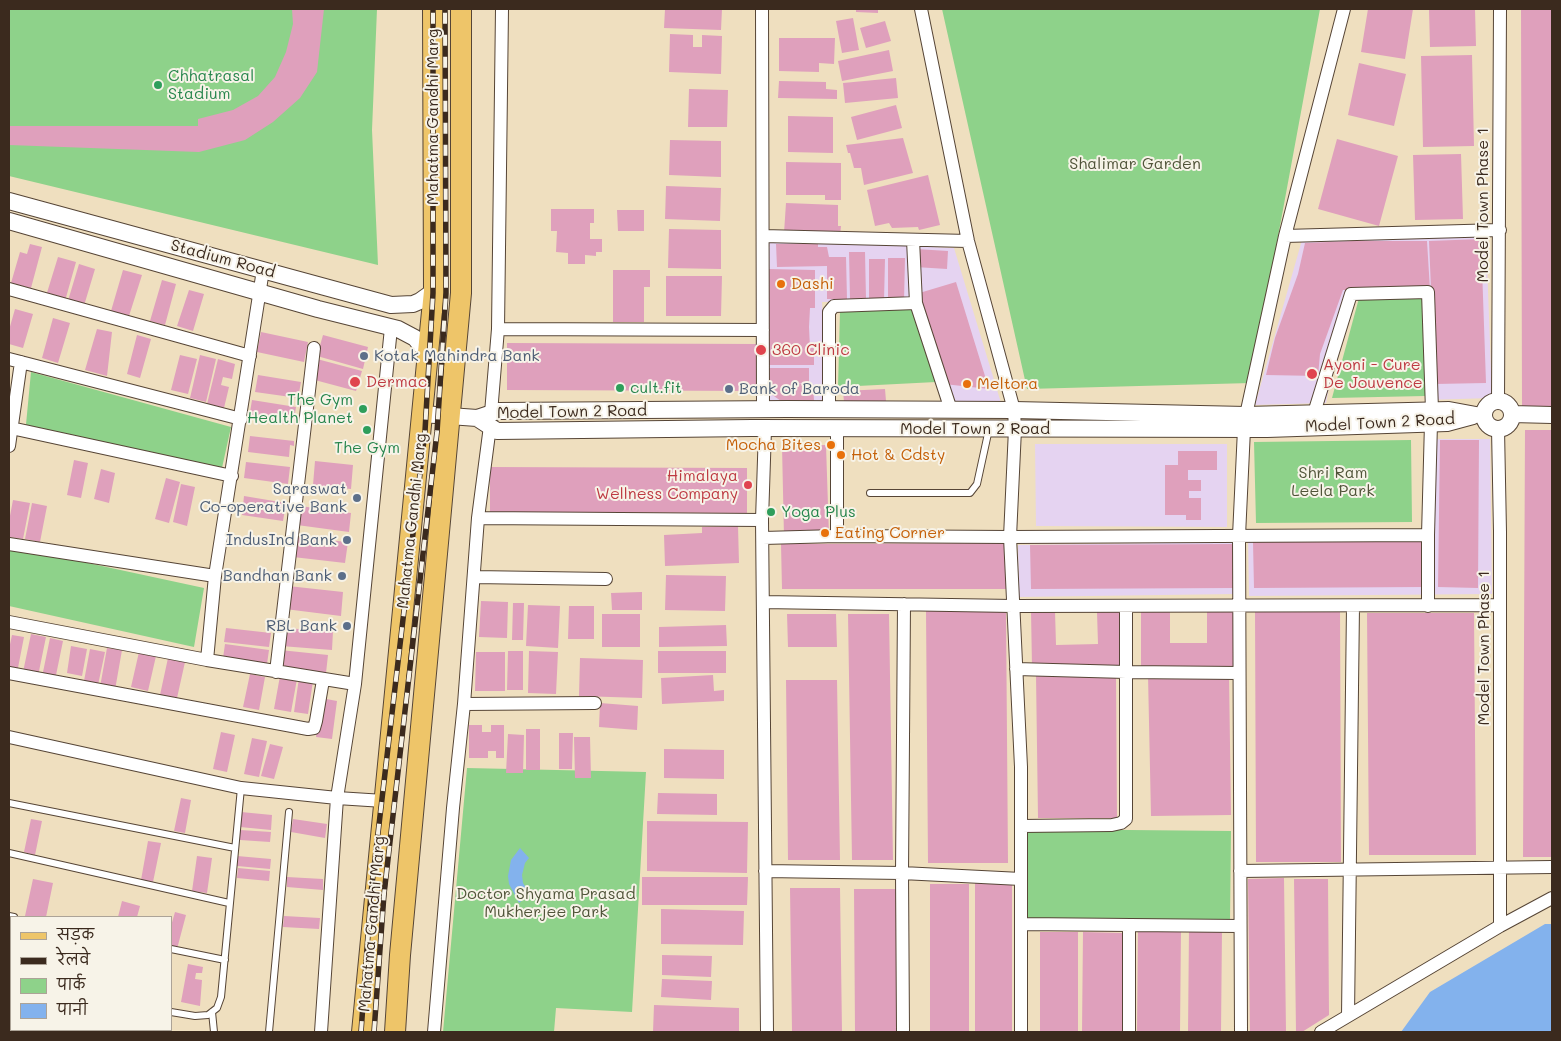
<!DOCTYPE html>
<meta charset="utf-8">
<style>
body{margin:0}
#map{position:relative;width:1561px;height:1041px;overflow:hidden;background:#efdfbf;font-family:Mali,"Playpen Sans Deva",sans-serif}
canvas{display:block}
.frame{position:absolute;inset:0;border:10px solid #3b2a1e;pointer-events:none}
.legend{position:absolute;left:10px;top:916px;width:162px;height:115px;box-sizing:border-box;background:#f7f3e8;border:1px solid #aca397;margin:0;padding:6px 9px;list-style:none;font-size:15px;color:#3b2a1e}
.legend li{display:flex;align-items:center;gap:10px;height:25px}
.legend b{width:25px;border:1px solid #aca397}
</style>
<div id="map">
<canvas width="1561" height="1041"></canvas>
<div class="frame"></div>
<ul class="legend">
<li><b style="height:6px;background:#eec569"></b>सड़क</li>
<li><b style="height:6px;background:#3b2a1e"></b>रेलवे</li>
<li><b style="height:14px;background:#8ed28a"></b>पार्क</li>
<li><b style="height:14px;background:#83b2ed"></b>पानी</li>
</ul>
</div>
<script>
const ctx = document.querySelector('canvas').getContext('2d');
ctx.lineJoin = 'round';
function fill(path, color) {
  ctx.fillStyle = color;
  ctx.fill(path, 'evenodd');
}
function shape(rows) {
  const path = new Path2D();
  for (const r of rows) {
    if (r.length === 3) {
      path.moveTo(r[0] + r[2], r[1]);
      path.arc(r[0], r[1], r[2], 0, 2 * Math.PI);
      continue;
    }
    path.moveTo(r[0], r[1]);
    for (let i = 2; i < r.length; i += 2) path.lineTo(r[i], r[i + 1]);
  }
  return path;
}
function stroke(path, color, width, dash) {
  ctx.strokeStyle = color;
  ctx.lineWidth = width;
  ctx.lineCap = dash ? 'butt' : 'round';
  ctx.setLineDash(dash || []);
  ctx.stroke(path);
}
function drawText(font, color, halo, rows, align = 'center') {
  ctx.font = font + ' Mali,sans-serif';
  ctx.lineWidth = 4;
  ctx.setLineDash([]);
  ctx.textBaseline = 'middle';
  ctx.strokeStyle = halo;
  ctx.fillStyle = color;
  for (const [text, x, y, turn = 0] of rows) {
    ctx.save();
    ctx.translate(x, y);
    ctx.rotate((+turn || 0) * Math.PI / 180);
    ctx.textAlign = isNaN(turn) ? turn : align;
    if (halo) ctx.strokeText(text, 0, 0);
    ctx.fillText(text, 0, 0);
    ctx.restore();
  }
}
const built = shape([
 [1486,236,1492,398,1427,400,1427,293,1347,294,1326,403,1255,405,1302,240],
 [769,240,954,248,1001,403,951,404,916,300,822,302,828,405,770,402],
 [1430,439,1490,439,1492,594,1249,596,1248,533,1431,531],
 [1035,444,1227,444,1227,527,1036,526],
 [1234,542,1235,594,1019,597,1018,545]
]);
const green = shape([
 [9,9,377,9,372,130,378,265,9,176],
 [942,9,1320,9,1251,383,1027,389],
 [1424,293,1425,396,1332,398,1359,298],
 [914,309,936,382,838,387,840,312],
 [31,372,231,427,220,477,25,435],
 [1411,440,1412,522,1256,523,1254,442],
 [9,546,204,588,194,647,9,606],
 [467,768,646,772,632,1012,556,1008,554,1032,443,1032],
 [1027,829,1231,831,1230,921,1027,919]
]);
const water = shape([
 [520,848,529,858,525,863,522,875,523,883,530,894,519,903,509,884,508,876,511,860],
 [1545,924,1552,924,1552,1032,1401,1032,1430,992]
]);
const building = shape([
 [292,9,324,9,317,72,300,98,273,122,245,140,199,152,9,145,9,126,198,126,198,119,233,110,258,96,275,77,286,52,293,24],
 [665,9,722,9,721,30,664,28],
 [856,9,878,9,878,13,856,12],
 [1368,9,1413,9,1405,59,1361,52],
 [1429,9,1475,9,1476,46,1430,47],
 [1521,9,1552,9,1552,406,1522,406],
 [853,18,859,50,842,53,836,21],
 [885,21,891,41,866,48,860,28],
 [670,34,693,35,693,47,702,47,702,35,722,36,721,74,669,72],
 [779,38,835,38,834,64,819,63,819,72,779,71],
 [889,50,893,71,842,81,838,61],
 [1472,55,1474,146,1423,147,1421,56],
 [1359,63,1406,74,1394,126,1348,115],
 [896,78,898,98,845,103,843,83],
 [779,81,826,82,826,89,837,90,837,99,778,98],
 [689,89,728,90,727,127,688,127],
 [896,105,902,128,857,140,851,117],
 [788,116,833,117,833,153,788,152],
 [903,138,913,173,864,185,861,168,854,168,850,153,848,153,846,145],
 [1337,139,1398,156,1379,226,1318,209],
 [670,140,721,141,721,177,669,175],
 [1461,154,1463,219,1415,220,1413,155],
 [786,162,841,163,841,200,825,200,825,195,786,195],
 [928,175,940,225,919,230,918,227,892,228,889,223,875,226,867,190],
 [666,186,721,188,720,221,665,219],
 [786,203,838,205,838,226,841,226,840,236,784,233],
 [551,209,594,209,594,223,590,223,590,239,602,239,602,252,596,252,596,256,585,255,585,264,568,264,568,253,556,252,557,231,551,231],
 [617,210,644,210,644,231,618,231],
 [669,229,721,230,721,269,668,268],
 [1481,239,1486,383,1435,384,1429,241],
 [1352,241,1427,241,1430,290,1343,290,1320,354,1318,376,1266,375,1275,338,1298,274,1305,243],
 [30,244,42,247,31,288,11,283,20,252,27,254],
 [776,244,818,244,818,247,827,247,829,257,846,257,847,299,827,299,827,266,777,267],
 [916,249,948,251,947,269,915,267],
 [849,252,865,252,866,299,850,299],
 [58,257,76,262,65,301,46,296],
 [888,258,905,258,904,301,888,302],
 [869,259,885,259,884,301,869,301],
 [79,264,95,269,83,309,67,304],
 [768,269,815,270,815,308,810,308,809,327,810,348,814,348,814,365,768,365],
 [123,270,142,275,129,316,111,311],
 [613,270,650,270,650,287,644,287,644,322,613,322],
 [666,276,722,276,721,316,666,316],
 [162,280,176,284,165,325,150,321],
 [956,282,989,389,944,384,916,294],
 [189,290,204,294,193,331,177,326],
 [15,309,33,314,23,348,9,344,9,330],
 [53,318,70,323,58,363,42,358],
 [97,329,112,332,107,376,85,370],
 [261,332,308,342,304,362,257,352],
 [137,335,151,339,140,378,127,374],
 [323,335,368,347,363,369,317,356],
 [507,343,757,344,757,391,507,390],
 [180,355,197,359,188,394,171,390],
 [200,355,216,359,206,402,190,398],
 [218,359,235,364,232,379,223,377,221,385,229,387,224,408,207,404],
 [317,359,362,371,356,391,311,379],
 [767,368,809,368,809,383,793,384,813,384,814,401,781,401,771,394,768,383],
 [258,375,301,382,298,398,255,392],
 [885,389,886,401,844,402,843,391],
 [252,400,296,407,293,425,249,418],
 [1525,430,1552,430,1552,857,1523,857],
 [250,436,294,441,294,446,290,445,289,457,248,452],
 [1440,440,1479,440,1478,588,1438,587],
 [826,445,829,536,784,537,782,446],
 [1178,451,1217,451,1217,470,1188,470,1188,480,1201,480,1201,491,1189,491,1189,498,1201,498,1201,520,1186,520,1186,515,1165,515,1165,465,1178,465],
 [74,460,88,463,81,498,67,495],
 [315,461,353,465,351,489,313,485],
 [246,462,290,467,288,484,244,478],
 [490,467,747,468,747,513,490,512],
 [101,469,115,473,109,503,94,499],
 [166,478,180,482,169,523,155,519],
 [181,484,195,487,187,526,173,522],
 [244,496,286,503,283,521,242,515],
 [13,500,30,503,23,539,9,537,9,521],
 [32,503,47,506,40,542,25,539],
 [300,506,351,513,349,532,297,525],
 [738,526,739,563,665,566,664,535,702,533,702,527],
 [295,537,348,542,345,563,293,557],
 [1423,541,1424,587,1254,588,1253,542],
 [1009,543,1009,589,782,589,781,544],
 [1234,544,1235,588,1031,589,1030,545],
 [666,575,726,576,725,611,665,610],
 [288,586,343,592,341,616,285,609],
 [642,592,642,610,612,610,611,593],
 [481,601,508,602,507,638,479,637],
 [513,603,524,603,523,640,512,640],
 [528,605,560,606,558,648,526,646],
 [569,606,594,606,594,639,568,639],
 [1255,609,1340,609,1341,862,1256,862],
 [926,611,1006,611,1008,863,928,863],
 [1031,611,1055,611,1056,645,1098,644,1097,612,1122,612,1123,665,1032,667],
 [1141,611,1170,611,1170,643,1207,643,1207,612,1234,611,1234,668,1141,668],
 [1367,613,1474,613,1476,855,1369,855],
 [602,614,640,614,640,647,602,647],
 [787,614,836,614,837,647,788,647],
 [848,614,889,614,893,860,852,860],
 [726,625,727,646,659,647,659,627],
 [226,628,271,633,269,647,224,642],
 [282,628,333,631,332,650,281,646],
 [31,634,46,637,38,676,23,672],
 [12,635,24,637,17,673,9,671,9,649],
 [50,638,63,641,55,680,42,677],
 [225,644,269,650,267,664,223,658],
 [71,646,87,649,82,676,67,673],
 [107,648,122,650,115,690,100,687],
 [90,649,105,652,98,685,84,681],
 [280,650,328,655,326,673,278,668],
 [508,651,523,651,523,690,507,690],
 [529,651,558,652,556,694,528,693],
 [658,651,726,651,726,673,658,673],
 [139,652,156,656,148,691,131,687],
 [476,652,505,652,505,691,475,691],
 [168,658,185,662,177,698,160,695],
 [580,658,643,660,642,698,579,696],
 [250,674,265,677,259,710,243,707],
 [1116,674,1117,818,1038,818,1036,675],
 [1229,674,1231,815,1151,816,1148,675],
 [713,675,714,691,724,690,724,701,662,704,661,678],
 [280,676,297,679,291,712,274,709],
 [299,678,313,681,308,714,294,712],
 [786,680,837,680,840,860,788,860],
 [321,698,337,701,332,739,316,737],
 [600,703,638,706,637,730,599,727],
 [469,725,482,725,482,732,491,732,491,725,504,725,504,758,496,758,496,751,488,751,488,758,469,758],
 [526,729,540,729,540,770,526,770],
 [221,732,235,735,227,772,213,769],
 [559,733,573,733,572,769,559,769],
 [508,734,524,735,523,773,506,773],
 [574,737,590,737,591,778,575,778],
 [252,738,267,741,259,777,244,774],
 [270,744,283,747,274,779,261,776],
 [664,749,724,750,724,779,664,778],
 [658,793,717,794,717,815,657,814],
 [181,798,191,800,185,833,174,831],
 [241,812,272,815,271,830,240,827],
 [31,819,42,821,35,855,24,852],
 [293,819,327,824,325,838,291,832],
 [647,821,748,822,747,873,647,871],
 [240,830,271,832,270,842,240,840],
 [148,841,161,843,153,882,141,880],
 [197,856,212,858,207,893,192,891],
 [237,856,271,859,270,869,237,866],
 [238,868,270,871,269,881,237,878],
 [287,877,323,879,323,890,287,887],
 [642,877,748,877,747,905,642,905],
 [1284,878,1286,1032,1250,1032,1248,879],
 [33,879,53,883,46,917,25,916],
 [1294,879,1328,879,1329,1015,1302,1032,1296,1032],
 [975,882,1012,882,1012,1032,975,1032],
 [930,884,969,884,969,1032,930,1032],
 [790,888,840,888,842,1032,792,1032],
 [854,889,896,889,896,1032,855,1032],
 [122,901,140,906,137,917,118,917],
 [661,909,744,911,743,945,661,944],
 [175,912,186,915,177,949,171,948,171,926],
 [284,916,320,918,319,929,283,927],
 [1138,927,1181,928,1180,1032,1137,1032],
 [1189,929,1222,929,1221,1032,1188,1032],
 [1040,932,1078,932,1078,1032,1040,1032],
 [1083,932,1123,933,1122,1032,1082,1032],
 [662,955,712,956,711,977,662,975],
 [188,964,203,967,202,973,196,973,195,979,202,980,200,1006,181,1002],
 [662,979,712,981,711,1000,661,997],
 [9,1004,11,1005,11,1018,9,1025],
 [654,1005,739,1008,739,1032,653,1032]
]);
const service = shape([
 [870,493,970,493,977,484,989,429],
 [9,803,235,848],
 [9,853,229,903],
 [9,916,14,917],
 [171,949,225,960],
 [9,980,11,981],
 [171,1012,195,1016,208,1015,217,1008,221,997,241,788],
 [212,1012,214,1032],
 [29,1032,30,1030],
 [269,1032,289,812]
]);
const minor = shape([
 [762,9,763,409],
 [921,9,968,241,1014,410,1015,429,1010,537,1021,767,1021,1032],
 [763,236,968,241],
 [1285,236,1500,230],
 [913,240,916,303,951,410],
 [263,270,215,576,207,660,355,684],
 [9,289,250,356],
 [498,329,763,330],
 [9,359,241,419],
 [1498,401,1500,9],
 [829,410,829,312,834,306,916,303],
 [491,413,498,329,502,9],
 [1314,413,1351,294,1428,292,1432,410],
 [11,428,232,476],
 [765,429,762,520,767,1032],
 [837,429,837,536],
 [1498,429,1500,532,1500,926],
 [9,446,21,362],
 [478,518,762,520],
 [763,538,837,536,1010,537,1428,535],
 [9,544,215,576],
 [474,577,606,579],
 [763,602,1013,606,1500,605],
 [904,604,902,873,1021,879],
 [1428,606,1428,535,1431,423],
 [9,622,207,660],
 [1016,669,1126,672,1239,673],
 [276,672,314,348],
 [9,673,308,729,314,728,316,721,323,680],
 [464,704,595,703],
 [9,737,241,788,337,798,384,801],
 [1021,826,1112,825,1121,823,1126,819,1126,606],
 [765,871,902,873,903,1032],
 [1240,871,1552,867],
 [1021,924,1240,926],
 [1129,925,1129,1032],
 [1348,1016,1353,606],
 [321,1032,337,798,355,684,391,328],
 [434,1032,453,808,464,704,478,518,490,426],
 [1241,1032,1239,536,1244,429,1246,415,1285,236,1344,9],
 [1321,1032,1500,926,1552,898]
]);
const tertiary = shape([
 [9,201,391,305,413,304,420,301,434,291],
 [9,221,318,309,398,329,415,338,427,353],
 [1498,415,14],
 [422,414,477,418,498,411,787,409,1014,410,1246,415,1449,410,1476,415],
 [1512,414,1552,415],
 [477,418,497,431,752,428,1267,429,1447,423,1473,416]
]);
const primary = shape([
 [362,1032,434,291,433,9],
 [395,1032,400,955,461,293,461,9]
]);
const rail = shape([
 [361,1032,371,893,425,431,433,293,433,9],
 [374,1032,384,894,437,432,446,293,445,9]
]);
const markers = [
 [158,85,5,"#2e9e5b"],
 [781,284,5,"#e8710a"],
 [761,350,6,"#e0444e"],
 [364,356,5,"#5c6f8a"],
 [1312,374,6,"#e0444e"],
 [355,382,6,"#e0444e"],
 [967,384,5,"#e8710a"],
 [620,388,5,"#2e9e5b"],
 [729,389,5,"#5c6f8a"],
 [363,409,5,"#2e9e5b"],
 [367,430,5,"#2e9e5b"],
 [831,445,5,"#e8710a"],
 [841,455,5,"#e8710a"],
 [748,485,5,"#e0444e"],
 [357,498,5,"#5c6f8a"],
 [771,512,5,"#2e9e5b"],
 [825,533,5,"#e8710a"],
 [347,540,5,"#5c6f8a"],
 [342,576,5,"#5c6f8a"],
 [347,626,5,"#5c6f8a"]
];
const leisureNames = [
 ["Chhatrasal",168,76],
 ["Stadium",168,94],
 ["cult.fit",630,388],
 ["The Gym",353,400,"right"],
 ["Health Planet",353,418,"right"],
 ["The Gym",367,448,"center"],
 ["Yoga Plus",781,512]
];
const streetNames = [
 ["Mahatma Gandhi Marg",433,117,-90],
 ["Model Town Phase 1",1483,205,-90],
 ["Stadium Road",223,259,15],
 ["Model Town 2 Road",572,412,-1],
 ["Model Town 2 Road",1380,423,-3],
 ["Model Town 2 Road",975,429],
 ["Mahatma Gandhi Marg",412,521,-84],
 ["Model Town Phase 1",1484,648,-90],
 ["Mahatma Gandhi Marg",372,924,-85]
];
const parkNames = [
 ["Shalimar Garden",1135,164],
 ["Shri Ram",1333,473],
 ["Leela Park",1333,491],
 ["Doctor Shyama Prasad",546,894],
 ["Mukherjee Park",546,912]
];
const foodNames = [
 ["Dashi",791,284],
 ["Meltora",977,384],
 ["Mocha Bites",821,445,"right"],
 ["Hot & Cdsty",851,455],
 ["Eating Corner",835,533]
];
const healthNames = [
 ["360 Clinic",772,350],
 ["Ayoni - Cure",1323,365],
 ["De Jouvence",1323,383],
 ["Dermac",366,382],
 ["Himalaya",738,476,"right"],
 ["Wellness Company",738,494,"right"]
];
const serviceNames = [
 ["Kotak Mahindra Bank",374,356,"left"],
 ["Bank of Baroda",739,389,"left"],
 ["Saraswat",347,489],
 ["Co-operative Bank",347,507],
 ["IndusInd Bank",337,540],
 ["Bandhan Bank",332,576],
 ["RBL Bank",337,626]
];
fill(built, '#e5d3f1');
fill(green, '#8ed28a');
fill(water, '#83b2ed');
fill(building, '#dfa0bc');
stroke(service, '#564536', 8);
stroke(minor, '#564536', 14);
stroke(tertiary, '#564536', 18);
stroke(primary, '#564536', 22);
stroke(service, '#fff', 6);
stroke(minor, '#fff', 12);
stroke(tertiary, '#fff', 16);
stroke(primary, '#eec569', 20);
stroke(rail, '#3b2a1e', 5.5);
stroke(rail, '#f7f3e8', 4, [11]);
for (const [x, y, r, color] of markers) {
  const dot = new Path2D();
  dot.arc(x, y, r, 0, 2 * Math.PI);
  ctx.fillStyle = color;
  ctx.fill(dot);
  stroke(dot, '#f7f3e8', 2);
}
drawText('16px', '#27864d', '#f7f3e8', leisureNames, 'left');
drawText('16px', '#3b2a1e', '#f7f3e8', streetNames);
drawText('16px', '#505439', '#f7f3e8', parkNames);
drawText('16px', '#c56008', '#f7f3e8', foodNames, 'left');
drawText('16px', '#be3a42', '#f7f3e8', healthNames, 'left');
drawText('16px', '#4e5e75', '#f7f3e8', serviceNames, 'right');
</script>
